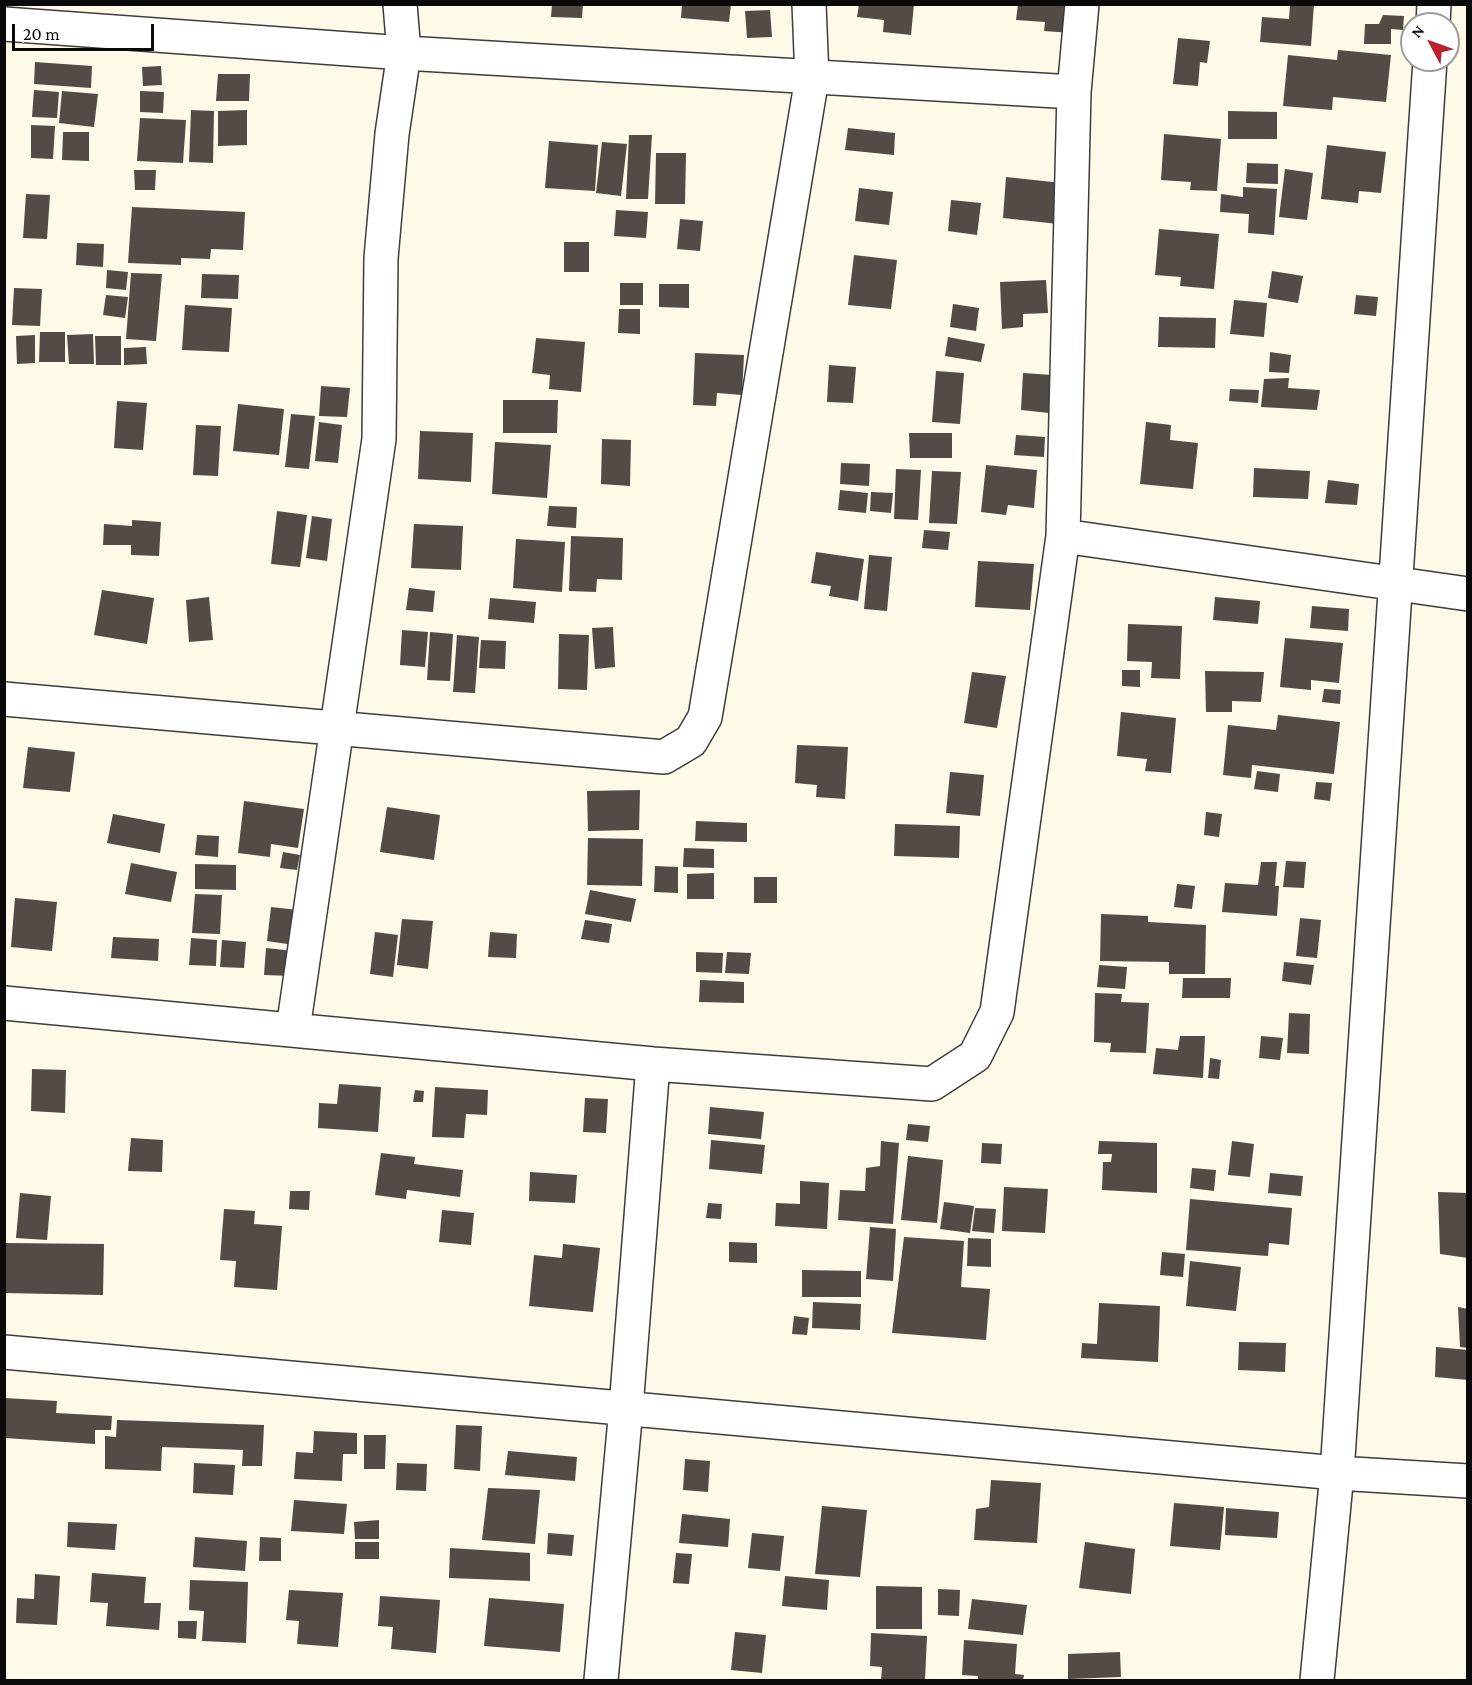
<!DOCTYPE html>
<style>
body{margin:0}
#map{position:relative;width:1472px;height:1685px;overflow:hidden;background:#fff9e7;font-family:"Crimson Pro",serif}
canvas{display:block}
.frame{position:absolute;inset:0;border:6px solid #0a0a0a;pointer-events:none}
.north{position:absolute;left:1400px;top:12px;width:60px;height:60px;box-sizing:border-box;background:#fff;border:2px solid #9d9d9d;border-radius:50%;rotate:311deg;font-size:16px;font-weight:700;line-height:24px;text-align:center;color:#0a0a0a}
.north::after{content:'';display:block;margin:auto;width:21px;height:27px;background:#bc202e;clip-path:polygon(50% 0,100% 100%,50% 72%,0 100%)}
.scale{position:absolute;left:12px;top:24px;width:142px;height:27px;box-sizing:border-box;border:3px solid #0a0a0a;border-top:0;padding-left:8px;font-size:18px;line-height:21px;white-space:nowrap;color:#0a0a0a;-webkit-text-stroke:4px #fff;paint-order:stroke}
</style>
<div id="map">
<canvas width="1472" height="1685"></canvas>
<div class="frame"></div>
<div class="north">N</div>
<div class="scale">20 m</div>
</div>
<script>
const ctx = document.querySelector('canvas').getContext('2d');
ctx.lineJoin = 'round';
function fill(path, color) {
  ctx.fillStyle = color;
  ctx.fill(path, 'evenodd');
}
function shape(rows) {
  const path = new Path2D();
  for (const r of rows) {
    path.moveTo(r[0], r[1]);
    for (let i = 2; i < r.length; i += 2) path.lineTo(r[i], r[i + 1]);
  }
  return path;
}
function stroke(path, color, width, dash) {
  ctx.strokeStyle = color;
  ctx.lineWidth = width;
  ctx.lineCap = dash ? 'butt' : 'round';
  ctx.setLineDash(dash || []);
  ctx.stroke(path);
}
const building = shape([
 [552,4,583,4,582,18,551,17],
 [682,4,731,4,729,22,681,18],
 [859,4,914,4,911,35,883,32,884,20,857,17],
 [1018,4,1073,4,1071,33,1044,31,1045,22,1016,20],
 [1290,4,1314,4,1311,46,1260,42,1262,17,1289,19],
 [770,10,772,37,747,38,745,11],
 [1383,15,1404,16,1403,30,1391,29,1391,44,1364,44,1365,24,1379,24],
 [1178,38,1210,41,1207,63,1200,62,1198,86,1173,84],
 [1338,50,1391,55,1386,102,1333,97,1332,110,1283,106,1288,55,1337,60],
 [35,62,92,66,91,88,34,84],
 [161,66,162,85,143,86,142,67],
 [218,74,250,74,249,101,216,101],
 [34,90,59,92,57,118,32,117],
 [62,91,98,94,94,127,59,123],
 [140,91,164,92,163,113,140,112],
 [191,110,214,111,213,163,189,162],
 [247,110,247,145,218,146,218,111],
 [1228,111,1277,112,1277,139,1228,139],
 [140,118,186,120,183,163,137,161],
 [31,125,55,126,53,159,31,158],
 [848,128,895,133,894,155,845,150],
 [63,132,89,132,89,161,62,160],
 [1164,134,1221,139,1217,191,1190,190,1191,182,1161,180],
 [629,135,652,135,648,199,626,199],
 [549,141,598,145,595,191,545,188],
 [602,142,627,144,621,196,596,193],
 [1327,145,1386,152,1381,193,1359,191,1358,203,1321,199],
 [656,153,686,153,685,204,655,204],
 [1247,163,1278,164,1278,184,1246,183],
 [1285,169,1313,173,1307,220,1279,217],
 [134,170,156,170,155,190,135,190],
 [1006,177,1062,183,1058,224,1003,218],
 [1243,187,1277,189,1274,235,1248,233,1249,214,1220,212,1221,194,1243,197],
 [859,188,893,192,889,225,855,221],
 [26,194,50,195,47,239,23,238],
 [951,200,981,203,977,235,948,231],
 [132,207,245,212,243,250,211,249,210,259,181,258,181,265,128,263],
 [616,210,648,212,646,238,614,236],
 [680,219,703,221,700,251,677,249],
 [1159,229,1219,234,1214,289,1180,286,1181,277,1155,275],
 [564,242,589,242,589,272,564,272],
 [77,243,104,244,103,267,76,265],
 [854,255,897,260,891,309,848,305],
 [107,270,128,272,126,290,106,288],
 [1272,271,1303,276,1298,303,1268,298],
 [131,273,162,274,156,341,126,339],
 [202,274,239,275,238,299,201,298],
 [1046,280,1048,313,1023,314,1023,327,1002,329,1000,282],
 [620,283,643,283,643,305,620,305],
 [659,284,689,284,689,308,659,307],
 [14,288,42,289,40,326,12,325],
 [106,295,128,297,125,318,103,315],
 [1356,295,1378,297,1376,316,1354,314],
 [1234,300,1267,303,1264,337,1230,334],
 [953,304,979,308,976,331,950,327],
 [185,305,232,308,229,352,182,350],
 [619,309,640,309,640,334,618,333],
 [1159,317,1216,318,1215,348,1158,347],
 [40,332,65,332,65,362,39,362],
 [93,334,94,364,69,364,67,335],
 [35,335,35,363,17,364,16,336],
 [95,336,121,336,121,365,96,365],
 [948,337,985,344,981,362,945,356],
 [536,338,585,342,581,392,549,389,550,375,532,373],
 [146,347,147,364,124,365,124,348],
 [1270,352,1291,355,1289,373,1269,372],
 [695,353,744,355,742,395,717,393,716,406,693,405],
 [829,365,856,367,853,403,827,402],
 [936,371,964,373,960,424,932,422],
 [1023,373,1052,375,1049,413,1021,410],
 [1289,378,1288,388,1320,390,1317,410,1261,407,1264,379],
 [321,386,350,388,347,417,319,416],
 [1230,389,1259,390,1258,403,1229,401],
 [503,400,558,400,557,433,503,433],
 [117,401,147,403,143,450,114,448],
 [238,404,284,409,279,455,233,451],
 [291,414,315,416,309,469,285,467],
 [319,422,342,425,338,463,315,461],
 [1146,422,1171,425,1170,440,1198,443,1193,489,1140,484],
 [196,425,221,426,218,476,193,475],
 [420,431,473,433,471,482,418,479],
 [909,433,952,433,952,458,910,458],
 [1016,435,1045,437,1044,457,1014,455],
 [602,439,631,440,630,486,601,484],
 [495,442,551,445,547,498,492,494],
 [841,463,870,464,869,486,840,484],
 [986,465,1037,470,1034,508,1008,505,1006,515,981,512],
 [1254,468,1310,471,1308,499,1253,497],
 [896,469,921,470,918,520,894,519],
 [932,471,961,472,957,524,929,523],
 [1328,480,1359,484,1357,505,1325,503],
 [840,490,868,493,866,513,838,510],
 [871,492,893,493,891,513,870,511],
 [549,506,577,507,576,528,547,526],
 [277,511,307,515,300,567,271,564],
 [312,516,332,519,327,561,306,558],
 [132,520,161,522,159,556,131,555,131,545,103,545,104,524,132,526],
 [414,524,463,526,461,570,411,568],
 [924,530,950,532,948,550,922,548],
 [571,536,623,538,622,580,597,579,596,592,569,591],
 [516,539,565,542,562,592,513,588],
 [816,552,864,559,858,601,829,596,831,586,811,583],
 [869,555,892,557,887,611,864,609],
 [978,561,1034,564,1030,610,975,607],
 [409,588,435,591,433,612,406,610],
 [102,590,154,598,147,644,94,635],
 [209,597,213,640,189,642,186,600],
 [1215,597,1260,601,1258,624,1213,620],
 [490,598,536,602,534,623,488,619],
 [1312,606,1349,609,1348,631,1310,628],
 [1128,624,1182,626,1180,679,1151,678,1152,662,1127,661],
 [613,627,615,667,595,669,592,628],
 [402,630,428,632,425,667,400,665],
 [430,632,453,634,450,681,427,680],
 [559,634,589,635,587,690,558,689],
 [457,635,479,637,475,693,453,692],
 [1285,638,1343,643,1339,683,1311,680,1311,690,1280,687],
 [481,640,506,641,505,669,479,668],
 [1122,670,1140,670,1140,687,1122,686],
 [1205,671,1264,672,1261,702,1232,701,1232,712,1206,712],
 [972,672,1006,676,997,728,964,723],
 [1324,689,1341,690,1340,704,1322,702],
 [1121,712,1176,718,1171,773,1145,771,1147,759,1117,756],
 [1278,715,1340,722,1334,774,1252,765,1251,778,1223,775,1228,725,1276,730],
 [797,745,848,747,845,799,816,797,817,785,795,783],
 [28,747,75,752,70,792,23,788],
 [1257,771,1280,774,1278,792,1254,789],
 [950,772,984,775,980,816,946,813],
 [1316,782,1332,783,1330,801,1314,799],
 [640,790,639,830,588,831,587,791],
 [244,801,304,809,298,848,271,844,270,857,238,853],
 [387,807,440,815,434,860,380,852],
 [1206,812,1222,814,1219,837,1204,835],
 [113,814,165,824,160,853,107,843],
 [696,821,747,823,747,842,695,841],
 [895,824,960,826,959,858,894,856],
 [197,835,219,836,218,857,195,855],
 [588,838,643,839,642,886,587,885],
 [684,848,714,849,714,868,683,867],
 [283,852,300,855,297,870,280,868],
 [1286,861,1306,862,1304,888,1283,887],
 [1261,862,1277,862,1275,886,1279,886,1277,916,1222,912,1225,883,1258,885],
 [131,863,177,872,171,902,125,894],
 [195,864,236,865,236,890,195,889],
 [655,866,678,867,678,893,654,892],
 [714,873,714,899,687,899,687,874],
 [754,877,777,877,777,903,754,903],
 [1177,884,1195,886,1192,909,1174,907],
 [590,890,636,899,631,922,585,914],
 [195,894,222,895,220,934,192,933],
 [15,898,57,902,52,951,11,947],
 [271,907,298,910,294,945,267,941],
 [1101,914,1148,916,1148,922,1206,925,1205,974,1169,974,1169,962,1100,961],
 [1300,918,1321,920,1317,958,1296,956],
 [402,919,433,921,428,969,397,965],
 [585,920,612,924,609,943,581,939],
 [375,932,398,935,393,977,370,974],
 [490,932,517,934,516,958,488,957],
 [113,937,159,939,158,961,111,958],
 [191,938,217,940,216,966,189,965],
 [222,940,246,942,244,968,220,967],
 [266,948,294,951,292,976,264,975],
 [696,952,723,953,722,973,696,972],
 [727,952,751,953,749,974,725,973],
 [1284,962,1314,965,1311,985,1282,981],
 [1099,965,1127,967,1125,989,1097,987],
 [1183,978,1231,978,1230,998,1182,998],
 [700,980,744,982,744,1003,699,1002],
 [1095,993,1122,994,1121,1002,1149,1003,1146,1053,1110,1052,1111,1043,1094,1042],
 [1289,1013,1310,1014,1309,1054,1287,1053],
 [1180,1036,1205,1036,1203,1078,1153,1074,1156,1048,1178,1050],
 [1261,1036,1283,1038,1280,1060,1259,1058],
 [1210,1058,1221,1060,1219,1079,1208,1078],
 [32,1069,66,1070,65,1113,31,1111],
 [339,1084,381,1087,378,1132,318,1128,319,1103,337,1104],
 [435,1087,488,1090,487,1115,466,1114,464,1138,432,1137],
 [415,1090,424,1091,423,1102,413,1102],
 [585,1098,608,1099,606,1133,583,1132],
 [710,1107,764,1112,761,1139,708,1134],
 [908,1124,930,1126,928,1142,906,1140],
 [131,1138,163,1140,162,1172,128,1171],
 [711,1140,765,1145,762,1174,709,1169],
 [881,1141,899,1143,893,1224,838,1220,840,1190,865,1191,866,1168,880,1166],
 [1099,1141,1157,1143,1157,1193,1102,1190,1103,1162,1111,1162,1112,1154,1098,1154],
 [1232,1141,1254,1144,1250,1177,1228,1175],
 [982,1143,1002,1144,1001,1164,981,1163],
 [381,1153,415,1157,414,1164,463,1170,460,1197,407,1190,406,1199,375,1195],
 [908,1156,943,1160,937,1223,901,1220],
 [1192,1168,1216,1170,1214,1191,1190,1188],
 [530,1172,577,1175,575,1203,529,1201],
 [1270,1173,1303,1176,1301,1196,1268,1193],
 [800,1181,829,1183,827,1229,775,1226,776,1203,800,1204],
 [1004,1187,1048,1189,1045,1233,1002,1231],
 [290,1191,310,1191,309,1210,289,1209],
 [1438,1192,1468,1193,1468,1258,1440,1254],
 [20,1193,51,1196,47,1240,16,1238],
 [1190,1199,1292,1208,1289,1245,1269,1243,1268,1256,1186,1250],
 [944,1202,974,1206,970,1233,940,1229],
 [708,1203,722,1204,721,1219,706,1218],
 [975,1208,996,1209,994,1233,972,1231],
 [224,1209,255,1211,254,1224,282,1226,277,1290,234,1287,236,1261,220,1260],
 [442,1210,474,1213,471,1245,439,1242],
 [870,1227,896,1229,893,1281,866,1279],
 [904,1237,964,1241,961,1287,990,1289,986,1340,892,1333],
 [968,1238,991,1239,991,1267,967,1266],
 [729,1242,757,1243,757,1263,729,1262],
 [4,1243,104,1244,103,1295,4,1293],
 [563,1244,600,1248,593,1312,529,1306,534,1255,562,1258],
 [1162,1252,1185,1254,1183,1277,1160,1275],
 [1190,1261,1241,1267,1236,1311,1186,1306],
 [802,1270,861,1271,861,1297,802,1297],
 [813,1302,861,1304,860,1330,812,1328],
 [1099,1303,1160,1306,1158,1362,1081,1358,1082,1343,1097,1344],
 [1458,1307,1468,1309,1468,1348,1460,1347],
 [794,1316,809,1318,807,1335,792,1334],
 [1239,1342,1286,1343,1285,1372,1238,1370],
 [1436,1347,1468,1350,1468,1380,1435,1377],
 [5,1398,57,1401,56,1413,112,1416,111,1430,95,1430,95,1444,5,1438],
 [117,1420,264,1425,262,1466,242,1466,243,1450,162,1447,161,1471,105,1469,105,1436,116,1437],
 [456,1425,482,1426,480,1471,454,1469],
 [314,1431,357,1433,357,1454,343,1454,342,1481,294,1479,296,1452,313,1453],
 [364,1435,386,1435,385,1469,364,1469],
 [508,1451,577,1457,575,1481,505,1475],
 [685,1459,710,1461,708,1492,683,1490],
 [194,1463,235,1465,233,1495,193,1493],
 [397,1463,427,1464,426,1491,396,1490],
 [991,1480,1041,1483,1037,1543,974,1540,976,1509,989,1507],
 [488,1488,540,1490,535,1544,482,1540],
 [294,1500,347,1504,344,1534,291,1531],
 [1174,1503,1224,1507,1220,1550,1170,1546],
 [822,1506,867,1510,860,1577,815,1574],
 [1226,1508,1279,1512,1277,1538,1225,1535],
 [682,1514,730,1519,728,1547,679,1543],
 [379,1520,379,1539,355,1539,354,1522],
 [68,1522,117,1524,115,1550,67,1547],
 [548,1533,574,1535,572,1556,547,1554],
 [752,1533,784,1536,780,1571,748,1568],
 [195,1537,247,1541,245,1571,193,1567],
 [260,1537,281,1538,281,1561,259,1561],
 [355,1542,379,1542,379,1559,355,1559],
 [1085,1542,1135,1549,1131,1594,1079,1588],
 [450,1548,530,1553,530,1581,449,1578],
 [676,1553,692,1554,689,1584,673,1583],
 [92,1573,146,1577,144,1603,161,1603,159,1630,106,1626,108,1603,90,1602],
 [35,1574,60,1576,57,1625,16,1623,17,1598,34,1599],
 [785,1576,829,1580,827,1610,782,1606],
 [190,1580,248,1582,246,1643,202,1641,204,1611,189,1610],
 [876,1586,922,1587,922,1629,876,1629],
 [938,1589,960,1590,959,1616,938,1615],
 [289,1590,343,1593,338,1647,297,1644,299,1621,286,1620],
 [380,1596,440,1600,436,1653,391,1649,393,1627,378,1626],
 [489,1598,564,1604,560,1652,484,1646],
 [972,1599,1027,1605,1023,1635,968,1629],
 [178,1621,197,1621,196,1639,178,1638],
 [735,1632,766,1635,762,1673,731,1670],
 [871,1633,927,1636,925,1680,881,1680,882,1667,870,1666],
 [964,1640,1017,1644,1015,1674,1024,1675,1023,1680,978,1680,978,1676,962,1675],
 [1120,1652,1121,1677,1068,1679,1068,1654]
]);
const minor = shape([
 [4,24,404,53,1074,92],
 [1433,24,1434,4],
 [1063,536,1468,594],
 [4,699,664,757,691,741,705,717,812,78,809,4],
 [4,1003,653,1064,932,1084,975,1056,997,1012,1063,536,1074,92,1082,4],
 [293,1029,379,439,381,258,392,134,404,53,400,4],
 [4,1352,1337,1473,1468,1481],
 [601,1680,626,1408,653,1064],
 [1317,1680,1337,1473,1430,60]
]);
fill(building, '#534b46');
stroke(minor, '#3d3d3d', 36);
stroke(minor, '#fff', 33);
</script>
